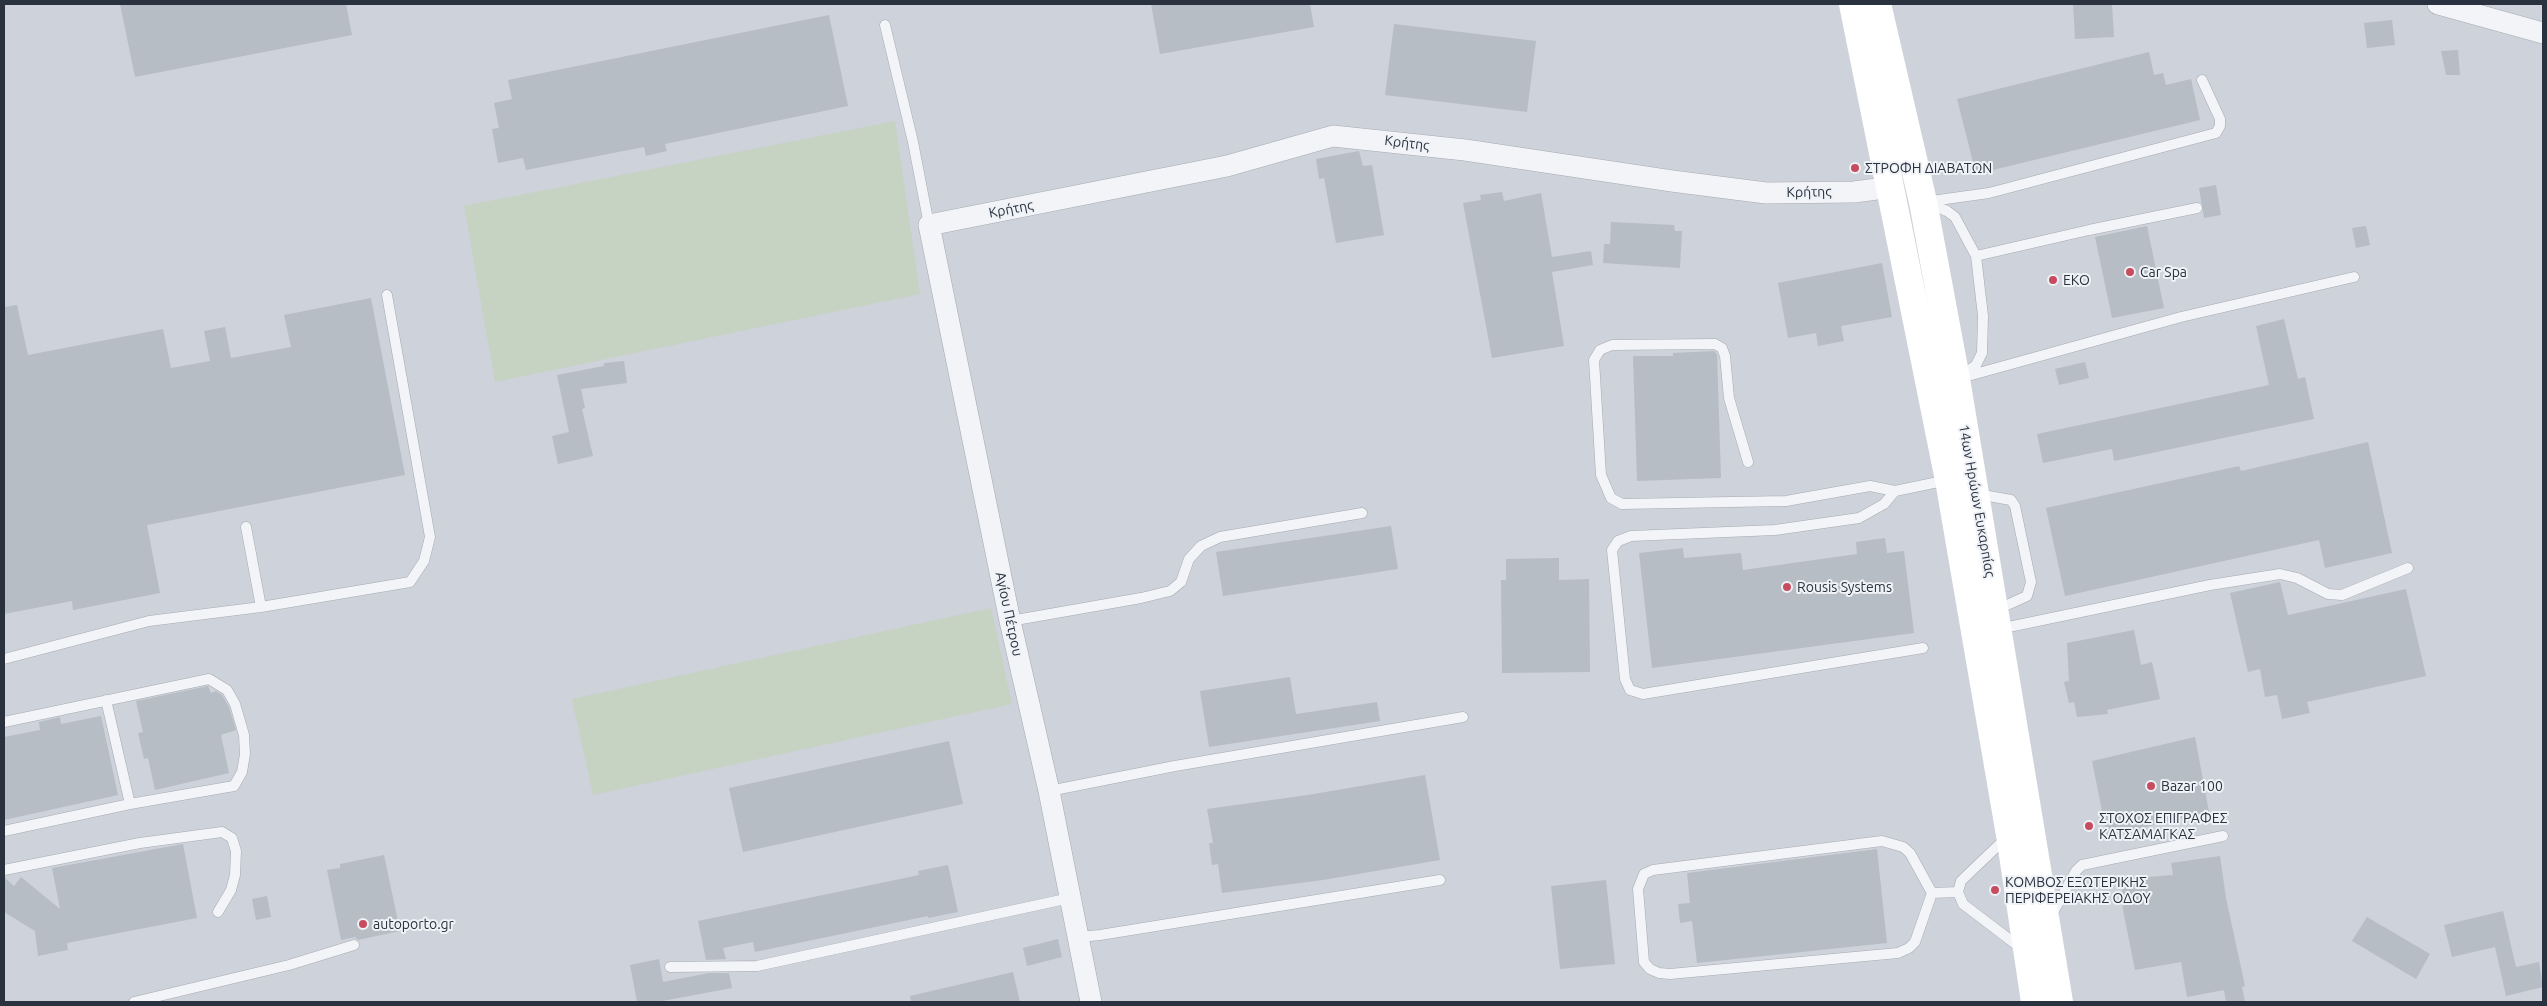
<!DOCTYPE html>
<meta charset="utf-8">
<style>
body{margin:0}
#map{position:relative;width:2547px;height:1006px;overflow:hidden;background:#e0e3e8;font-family:Ubuntu,sans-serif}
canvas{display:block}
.frame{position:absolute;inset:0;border:5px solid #2a313f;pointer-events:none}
</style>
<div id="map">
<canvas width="2547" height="1006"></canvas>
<div class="frame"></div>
</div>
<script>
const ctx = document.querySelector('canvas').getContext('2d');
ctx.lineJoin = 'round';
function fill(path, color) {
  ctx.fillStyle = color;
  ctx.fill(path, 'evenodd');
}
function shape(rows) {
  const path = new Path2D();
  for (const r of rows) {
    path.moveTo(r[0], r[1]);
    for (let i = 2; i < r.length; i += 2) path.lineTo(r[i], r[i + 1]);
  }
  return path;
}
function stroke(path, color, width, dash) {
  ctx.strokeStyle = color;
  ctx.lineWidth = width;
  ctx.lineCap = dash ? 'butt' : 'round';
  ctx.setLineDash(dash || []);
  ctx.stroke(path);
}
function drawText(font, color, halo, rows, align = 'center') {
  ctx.font = font + ' Ubuntu,sans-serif';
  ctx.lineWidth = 4;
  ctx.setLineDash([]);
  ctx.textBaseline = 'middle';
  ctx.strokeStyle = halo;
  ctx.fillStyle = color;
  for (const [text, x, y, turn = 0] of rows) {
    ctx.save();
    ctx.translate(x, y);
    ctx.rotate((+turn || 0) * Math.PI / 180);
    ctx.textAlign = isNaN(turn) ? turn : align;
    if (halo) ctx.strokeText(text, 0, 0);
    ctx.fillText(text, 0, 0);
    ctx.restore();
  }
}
const built = shape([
 [4,4,2543,4,2543,1002,4,1002]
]);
const green = shape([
 [895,121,920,294,495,382,464,206],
 [991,608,1012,704,593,795,572,699]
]);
const building = shape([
 [120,4,346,4,352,35,135,77],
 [1151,4,1310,4,1314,27,1160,54],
 [2073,4,2112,4,2114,37,2075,39],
 [829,15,848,106,665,144,667,151,646,156,644,147,526,170,523,158,498,163,492,129,499,128,494,103,512,99,508,80],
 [2392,20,2395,45,2367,48,2364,23],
 [1394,24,1536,41,1527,112,1385,95],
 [2458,50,2460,75,2446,75,2441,51],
 [2149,52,2154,75,2163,73,2166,85,2191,79,2200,120,1976,174,1957,99],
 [1359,151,1363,166,1372,165,1384,235,1336,243,1324,178,1319,179,1316,159],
 [2216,185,2221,215,2204,218,2199,188],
 [1502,192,1504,201,1541,193,1552,257,1591,251,1593,265,1552,272,1564,346,1492,358,1463,203,1481,200,1480,195],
 [1611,222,1674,225,1675,231,1682,231,1680,268,1603,263,1604,244,1610,244],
 [2147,226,2164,308,2112,318,2095,237],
 [2366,226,2370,245,2356,248,2352,228],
 [1882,263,1892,317,1841,326,1844,341,1818,346,1816,333,1788,338,1778,283],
 [371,298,405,475,147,525,160,593,73,610,72,601,4,614,4,307,17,305,28,355,163,329,171,368,210,361,204,331,225,327,231,358,291,347,284,315],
 [2284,319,2298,379,2305,377,2314,419,2114,461,2112,449,2043,463,2037,434,2269,385,2256,326],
 [1714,351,1717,354,1721,478,1637,481,1633,356,1673,356,1673,353],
 [624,361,627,383,581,389,585,408,582,409,593,456,558,464,552,436,569,432,557,375,604,366,604,363],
 [2085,362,2089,378,2059,385,2055,369],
 [2368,442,2392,553,2325,568,2319,540,2065,596,2046,508,2239,466,2241,471],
 [1391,526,1398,569,1223,596,1216,552],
 [1885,538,1887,553,1904,551,1914,633,1652,668,1639,553,1683,548,1684,558,1741,553,1743,570,1857,554,1856,542],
 [1559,558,1559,580,1589,579,1590,672,1502,673,1501,580,1506,580,1506,559],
 [2280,582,2288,615,2406,589,2426,676,2307,702,2310,713,2282,719,2277,695,2265,697,2260,669,2248,672,2230,593],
 [2134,630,2141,665,2152,662,2160,699,2107,710,2108,714,2077,717,2074,702,2069,703,2064,682,2069,681,2067,643],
 [1290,677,1296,714,1377,702,1380,721,1209,747,1200,691],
 [208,686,211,693,216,691,222,695,229,707,236,730,221,735,229,773,155,790,148,758,144,759,138,733,143,732,136,701],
 [101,716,118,795,4,820,4,737,40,730,39,722,60,717,61,724],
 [2195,737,2209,812,2107,836,2092,761],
 [949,741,963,804,743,852,729,788],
 [1425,775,1440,860,1323,880,1222,893,1218,864,1212,865,1209,843,1213,843,1207,809,1308,795],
 [183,844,197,918,67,943,68,950,38,956,35,931,4,912,4,877,14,886,21,877,60,909,52,868],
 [1877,849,1887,943,1697,963,1692,921,1680,923,1678,904,1690,903,1687,873],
 [384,855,400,931,358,940,355,937,341,940,327,870,340,868,340,864],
 [2220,856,2226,898,2245,986,2242,987,2245,1002,2226,1002,2224,990,2187,997,2181,962,2135,970,2123,910,2122,879,2173,875,2171,863],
 [948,865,958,912,928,918,928,916,755,952,753,942,723,948,726,959,706,960,698,921,919,875,918,871],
 [1606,880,1615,964,1560,969,1551,886],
 [267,896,271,917,256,920,252,899],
 [2503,911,2516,967,2539,962,2543,987,2506,996,2495,947,2452,957,2444,925],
 [2367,917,2430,954,2416,979,2352,941],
 [1058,939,1062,957,1027,966,1023,948],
 [659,959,663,982,709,973,729,973,732,988,657,1002,637,1002,630,965],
 [1013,972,1020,1002,911,1002,910,996]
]);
const service = shape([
 [885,25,913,142,929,225],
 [1924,202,1989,193,2216,133,2220,126,2220,119,2202,80],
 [1927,203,1947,211,1955,217,1976,256,1983,316,1982,353,1976,365,1965,373],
 [1976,256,2089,230,2197,208],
 [1957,379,2181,317,2354,277],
 [1748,462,1729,398,1725,356,1722,348,1715,344,1612,345,1600,350,1594,360,1601,475,1611,498,1622,504,1786,501,1870,486,1895,491,1948,480],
 [1895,491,1884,504,1859,518,1775,530,1631,536,1618,541,1612,550,1625,679,1630,690,1643,694,1923,648],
 [1977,494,2011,500,2015,506,2031,582,2027,596,1996,610],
 [246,527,261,607],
 [1010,621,1141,598,1170,591,1181,582,1189,559,1201,546,1220,537,1362,513],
 [1999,629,2210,585,2280,574,2297,578,2328,594,2342,595,2408,568],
 [4,659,149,621,261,607,410,582,424,561,430,537,387,295],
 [106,700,130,804],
 [4,722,209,679,227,690,235,704,244,735,245,754,242,772,234,786,130,804,4,831],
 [1049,791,1175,766,1463,717],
 [2007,837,1961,881,1958,892,1963,904,2022,949],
 [4,870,140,843,222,832,232,838,236,851,235,875,231,890,218,912],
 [1932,893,1915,942,1909,948,1898,953,1670,974,1659,973,1650,969,1644,962,1638,889,1644,874,1653,870,1882,841,1903,847,1910,853,1932,893,1958,892],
 [2051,916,2076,871,2082,865,2223,836],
 [1079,937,1100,935,1440,880],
 [670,967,757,966,1070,898],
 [134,1002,289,965,354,945]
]);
const minor = shape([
 [2438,4,2543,33],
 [1091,1002,1049,791,1010,621,929,225,1227,166,1333,136,1465,150,1672,181,1766,193,1854,192,1892,187]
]);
const secondary = shape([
 [1853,4,1949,480,2010,835,2035,1002],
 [1877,4,1923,202,1956,379,2059,1002]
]);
const markers = [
 [1855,168,5,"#c74c60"],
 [2130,272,5,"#c74c60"],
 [2053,280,5,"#c74c60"],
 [1787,587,5,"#c74c60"],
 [2151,786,5,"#c74c60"],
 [2089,826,5,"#c74c60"],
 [1995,890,5,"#c74c60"],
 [363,924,5,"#c74c60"]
];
const streetNames = [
 ["Κρήτης",1407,143,7],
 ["Κρήτης",1809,192,-1],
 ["Κρήτης",1011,209,-11],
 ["14ων Ηρώων Ευκαρπίας",1977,501,80],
 ["Αγίου Πέτρου",1009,614,78]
];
const poiNames = [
 ["ΣΤΡΟΦΗ ΔΙΑΒΑΤΩΝ",1865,168],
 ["Car Spa",2140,272],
 ["ΕΚΟ",2063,280],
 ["Rousis Systems",1797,587],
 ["Bazar 100",2161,786],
 ["ΣΤΟΧΟΣ ΕΠΙΓΡΑΦΕΣ",2099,818],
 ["ΚΑΤΣΑΜΑΓΚΑΣ",2099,834],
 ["ΚΟΜΒΟΣ ΕΞΩΤΕΡΙΚΗΣ",2005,882],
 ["ΠΕΡΙΦΕΡΕΙΑΚΗΣ ΟΔΟΥ",2005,898],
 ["autoporto.gr",373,924]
];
fill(built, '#ced2da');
fill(green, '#c6d2c2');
fill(building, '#b7bdc5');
stroke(service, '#a6aab2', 11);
stroke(minor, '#a6aab2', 22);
stroke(service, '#f2f4f7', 10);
stroke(minor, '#f2f4f7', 21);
stroke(secondary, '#fff', 28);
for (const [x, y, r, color] of markers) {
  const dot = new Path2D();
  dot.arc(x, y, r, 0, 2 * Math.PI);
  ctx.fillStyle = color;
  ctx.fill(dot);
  stroke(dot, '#eff2f6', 2);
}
drawText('14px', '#2a313f', '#eff2f6', streetNames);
drawText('14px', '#2a313f', '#eff2f6', poiNames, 'left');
</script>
